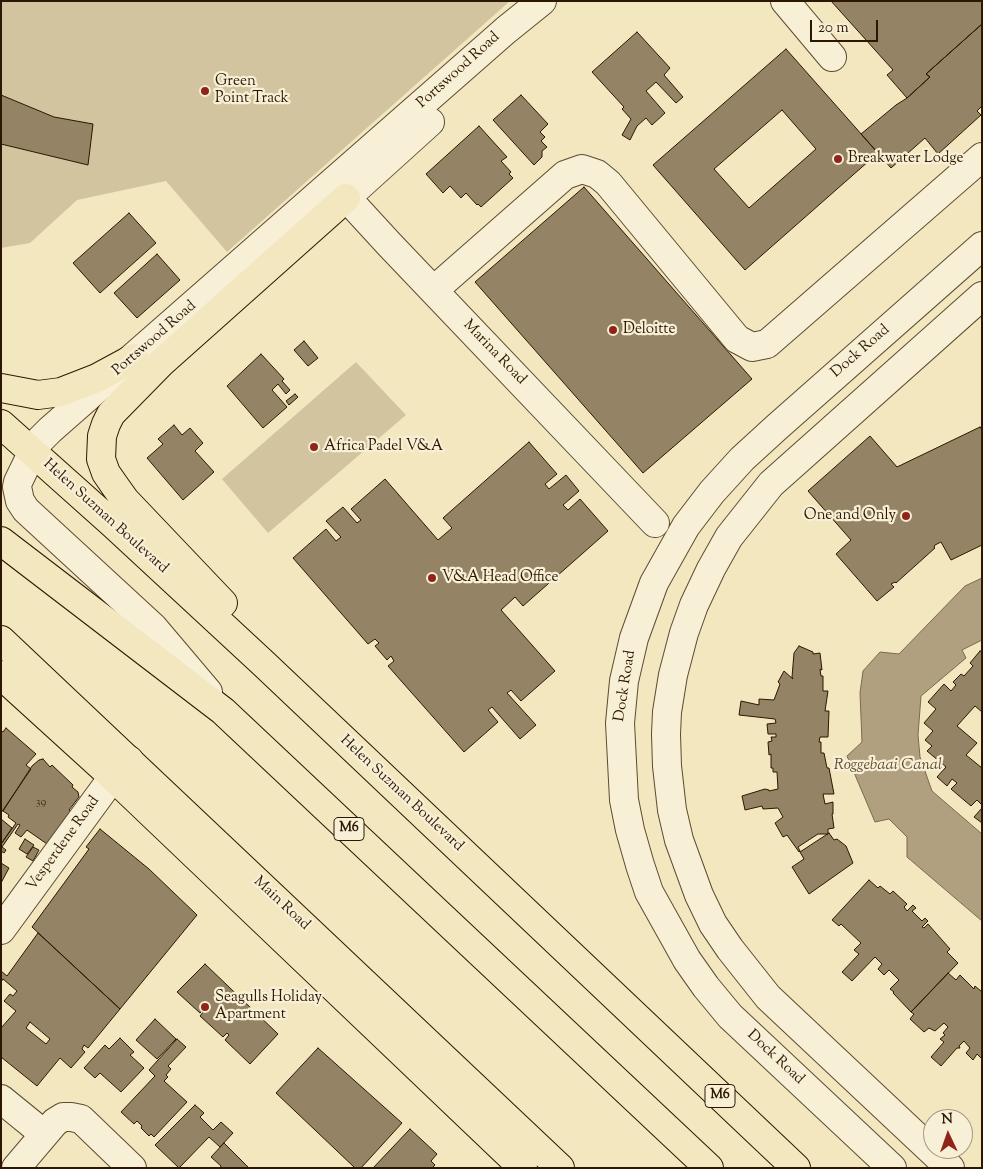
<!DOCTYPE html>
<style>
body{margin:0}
#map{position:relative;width:983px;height:1169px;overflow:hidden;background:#f3e7c0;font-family:"Sorts Mill Goudy",serif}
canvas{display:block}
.frame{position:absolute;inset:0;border:2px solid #2d1700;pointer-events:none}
.north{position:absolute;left:923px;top:1109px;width:50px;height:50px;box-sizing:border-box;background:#f7efd6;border:1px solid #a69980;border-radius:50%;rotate:357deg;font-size:14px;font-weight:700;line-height:20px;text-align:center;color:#2d1700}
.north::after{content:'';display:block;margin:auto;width:18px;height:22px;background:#8f2418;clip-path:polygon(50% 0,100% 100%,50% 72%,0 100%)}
.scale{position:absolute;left:810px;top:20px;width:68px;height:22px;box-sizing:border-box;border:2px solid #2d1700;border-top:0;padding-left:6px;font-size:15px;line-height:18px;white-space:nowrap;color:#2d1700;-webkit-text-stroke:4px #f7efd6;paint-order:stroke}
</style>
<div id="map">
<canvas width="983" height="1169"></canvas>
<div class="frame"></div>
<div class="north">N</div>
<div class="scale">20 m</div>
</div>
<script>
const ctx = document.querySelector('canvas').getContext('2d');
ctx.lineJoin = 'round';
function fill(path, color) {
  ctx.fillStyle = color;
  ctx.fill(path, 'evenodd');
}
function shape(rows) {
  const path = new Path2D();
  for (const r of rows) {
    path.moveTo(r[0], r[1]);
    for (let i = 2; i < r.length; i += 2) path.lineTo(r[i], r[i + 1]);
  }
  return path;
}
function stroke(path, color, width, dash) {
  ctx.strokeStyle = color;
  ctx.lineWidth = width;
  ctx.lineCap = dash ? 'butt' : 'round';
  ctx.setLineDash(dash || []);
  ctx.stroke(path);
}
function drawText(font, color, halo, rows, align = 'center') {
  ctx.font = font + ' "Sorts Mill Goudy",serif';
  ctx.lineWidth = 4.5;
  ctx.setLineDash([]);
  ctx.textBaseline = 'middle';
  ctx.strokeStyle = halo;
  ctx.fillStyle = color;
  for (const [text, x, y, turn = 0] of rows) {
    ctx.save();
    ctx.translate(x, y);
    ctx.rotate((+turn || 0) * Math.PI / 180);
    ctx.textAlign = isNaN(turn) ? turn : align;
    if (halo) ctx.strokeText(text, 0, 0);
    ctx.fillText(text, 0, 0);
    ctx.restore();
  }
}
const green = shape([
 [1,1,510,1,227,252,166,181,77,200,30,243,1,248],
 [356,362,406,415,268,533,222,479]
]);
const water = shape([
 [982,578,982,640,962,650,966,658,921,696,918,735,920,757,932,791,982,834,982,921,907,857,907,837,889,819,875,822,847,756,862,742,860,693,863,671,880,652,899,654,965,586,982,578]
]);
const building = shape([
 [831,1,982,1,982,24,926,74,930,77,907,98,887,75,893,70,831,1],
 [982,24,982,106,977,111,981,115,938,154,925,138,891,168,861,134,896,105,907,98,930,77,926,74,982,24],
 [637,32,670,68,664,75,683,97,676,103,656,82,646,91,665,113,652,125,646,118,637,126,630,140,622,135,631,119,622,109,624,107,592,72,637,32],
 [786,49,878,153,745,270,653,165,786,49],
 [782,110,816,149,749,208,714,169,782,110],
 [1,95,54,117,93,124,88,165,1,144,1,95],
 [521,95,548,124,540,132,545,137,541,141,547,147,542,151,542,157,534,165,493,120,521,95],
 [479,126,507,157,501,161,511,172,509,174,513,178,481,207,478,204,477,205,466,193,461,198,450,186,443,193,426,174,479,126],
 [584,187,752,379,643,473,475,282,584,187],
 [129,213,156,243,100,293,73,263,129,213],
 [157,254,180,280,137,318,114,293,157,254],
 [304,341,318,358,308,366,294,350,304,341],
 [261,354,284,379,282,381,290,390,286,394,278,384,272,390,287,407,263,428,227,386,261,354],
 [295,394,298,397,289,405,286,401,295,394],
 [174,425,182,435,190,428,203,443,195,451,214,472,183,500,147,458,163,444,158,439,174,425],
 [980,427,982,430,982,545,951,560,941,542,935,545,934,547,935,548,896,583,895,582,891,584,894,587,877,601,836,554,851,540,808,491,870,436,897,467,980,427],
 [529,442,557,474,545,484,549,489,566,475,579,491,563,505,568,510,580,499,608,531,523,606,515,597,501,610,555,671,521,701,511,690,507,693,536,725,520,739,492,707,488,710,498,722,464,752,388,666,394,661,391,656,387,660,375,646,379,643,375,639,368,644,293,558,326,529,336,541,341,537,326,521,343,507,357,523,361,520,351,509,385,479,438,540,452,528,443,518,529,442],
 [799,646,813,652,813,654,820,653,822,670,820,669,821,676,823,676,823,691,828,691,825,711,829,711,828,737,820,737,819,742,821,742,821,753,824,753,827,768,829,768,834,794,823,794,825,804,833,802,833,814,832,814,834,828,828,829,828,834,818,834,798,847,800,851,799,852,787,835,783,837,775,823,783,817,778,808,763,809,762,806,745,810,742,796,765,789,769,790,769,791,778,789,777,772,773,772,773,768,771,768,771,754,769,755,768,742,772,741,771,737,776,737,776,734,768,734,767,724,776,723,775,719,739,715,741,701,759,705,759,699,774,700,780,684,778,682,784,671,793,679,792,677,794,653,799,646],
 [980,651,982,652,982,712,975,706,957,726,977,743,966,755,982,768,982,805,977,800,971,806,951,789,957,783,952,779,947,786,937,777,946,767,927,751,932,746,925,740,933,731,924,723,936,709,928,702,944,684,951,691,956,685,953,682,961,674,964,676,973,666,970,663,980,651],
 [6,728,36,754,26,765,31,769,1,813,1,731,3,732,6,728],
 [43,759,50,767,52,765,73,785,72,787,78,792,79,797,69,810,71,811,47,844,27,830,21,837,15,833,20,825,18,824,2,847,6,850,4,853,1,851,1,844,16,823,8,817,9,815,3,811,32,766,39,760,43,759],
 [982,808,982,823,974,817,982,808],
 [1,819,12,828,1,844,1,819],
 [100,829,149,869,197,915,120,1009,32,927,89,849,86,847,100,829],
 [829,833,834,840,837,839,846,846,853,863,809,894,792,867,804,859,800,852,829,833],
 [25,839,34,845,27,854,19,849,25,839],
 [33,847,39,850,33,861,26,857,33,847],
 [1,863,9,868,1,883,1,863],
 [869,880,878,888,880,886,890,894,893,891,907,904,904,907,907,911,913,905,916,908,912,911,922,921,925,918,928,921,922,927,924,928,928,924,950,949,947,952,958,963,911,1012,893,993,894,992,890,989,899,980,889,970,884,975,878,969,882,964,875,957,852,981,842,972,859,954,854,950,861,943,841,924,839,926,832,920,869,880],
 [38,933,120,1009,88,1048,84,1045,82,1049,85,1052,71,1068,60,1058,37,1086,1,1057,1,1028,16,1011,4,1001,10,994,13,996,17,991,3,979,1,982,1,971,7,976,38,933],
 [30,1022,50,1039,46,1044,26,1028,30,1022],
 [205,964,278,1034,250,1064,225,1040,229,1035,227,1033,223,1037,200,1016,204,1011,203,1010,200,1013,177,992,205,964],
 [948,973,956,980,960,975,974,989,975,986,982,992,982,1059,977,1054,973,1060,966,1053,970,1048,964,1041,959,1046,960,1048,957,1048,941,1066,931,1057,944,1042,940,1039,945,1035,943,1033,948,1027,944,1023,935,1031,929,1028,924,1032,910,1019,914,1014,911,1012,948,973],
 [155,1019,176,1039,157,1059,136,1040,155,1019],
 [120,1038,134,1052,130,1055,144,1068,121,1092,100,1073,95,1078,84,1068,105,1045,109,1049,120,1038],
 [177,1039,186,1047,168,1066,171,1069,166,1075,168,1077,164,1081,187,1102,154,1137,151,1134,149,1136,141,1128,142,1126,137,1121,134,1124,121,1112,155,1076,149,1070,177,1039],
 [318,1048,402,1123,361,1168,355,1168,276,1093,318,1048],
 [195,1105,204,1113,200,1117,213,1130,221,1122,233,1133,220,1147,209,1137,179,1168,155,1145,195,1105],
 [410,1129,437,1154,431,1161,435,1165,432,1168,373,1168,410,1129],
 [224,1143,249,1168,220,1168,221,1166,211,1157,224,1143]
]);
const minor = shape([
 [785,1,832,57],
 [333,183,389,244,655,523],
 [346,198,430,122],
 [434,290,565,175,582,169,597,174,608,183,737,339,752,347,767,344,982,157],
 [208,692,153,627,26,510,20,501,17,487,18,482,33,451,40,440,50,430,506,30,542,1],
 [1,930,113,777,129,760],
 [1,1099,44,1134],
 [16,1168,55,1122,63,1117,71,1117,81,1119,132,1168],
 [892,1168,730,1016,706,987,687,960,649,892,640,865,630,830,624,800,620,723,624,681,634,638,654,583,686,526,712,492,742,459,777,427,982,246],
 [950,1168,768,997,730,949,713,924,699,895,679,840,672,810,667,766,666,734,667,712,673,675,684,633,694,605,711,569,729,537,771,484,982,296]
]);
const major = shape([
 [1,388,38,395,61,392,97,378,134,358],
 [1,424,113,524,263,663,796,1168],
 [1,541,223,711,709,1168],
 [223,603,125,500,115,486,106,473,101,459,102,436,106,424,111,414,162,362,346,198],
 [1,640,560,1168],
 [1,675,113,777,523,1168]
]);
const markers = [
 [205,91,5,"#8f2418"],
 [838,159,5,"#8f2418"],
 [613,330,5,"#8f2418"],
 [314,447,5,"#8f2418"],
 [906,516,5,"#8f2418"],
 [432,578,5,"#8f2418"],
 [205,1007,5,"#8f2418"]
];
const numberNames = [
 ["39",41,803]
];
const shields = [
 [349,829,30],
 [720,1096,30]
];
const shieldNames = [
 ["M6",349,829],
 ["M6",720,1096]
];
const streetNames = [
 ["Portswood Road",459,71,-42],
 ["Portswood Road",155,339,-41],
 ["Dock Road",861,352,-41],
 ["Marina Road",494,353,46],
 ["Helen Suzman Boulevard",105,517,42],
 ["Dock Road",626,686,-81],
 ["Helen Suzman Boulevard",401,794,43],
 ["Vesperdene Road",64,844,-54],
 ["Main Road",281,904,43],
 ["Dock Road",775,1058,43]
];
const poiNames = [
 ["Green",215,82],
 ["Point Track",215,99],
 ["Breakwater Lodge",848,159],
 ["Deloitte",623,330],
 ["Africa Padel V&A",324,447],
 ["One and Only",896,516,"right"],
 ["V&A Head Office",442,578],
 ["Seagulls Holiday",215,998],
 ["Apartment",215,1015]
];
const waterNames = [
 ["Roggebaai Canal",888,766]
];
fill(green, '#d1c49f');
fill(water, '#b0a07f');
stroke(water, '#7c694c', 1);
fill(building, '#948364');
stroke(building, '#2d1700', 1);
stroke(minor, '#5e4b30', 30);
stroke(major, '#2d1700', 30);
stroke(minor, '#f7efd6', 28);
stroke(major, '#f3e7c0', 28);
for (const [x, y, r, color] of markers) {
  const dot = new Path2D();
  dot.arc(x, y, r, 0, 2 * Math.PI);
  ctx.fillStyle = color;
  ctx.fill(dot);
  stroke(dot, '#f7efd6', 2);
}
drawText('12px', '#473219', null, numberNames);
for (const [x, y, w] of shields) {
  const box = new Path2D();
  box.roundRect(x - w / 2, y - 11.5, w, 23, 4);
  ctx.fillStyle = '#f7efd6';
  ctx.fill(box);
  stroke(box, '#2d1700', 1);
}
drawText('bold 14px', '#2d1700', null, shieldNames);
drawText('15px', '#2d1700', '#f7efd6', streetNames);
drawText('15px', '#2d1700', '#f7efd6', poiNames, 'left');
drawText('italic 16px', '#614e33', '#f7efd6', waterNames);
</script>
